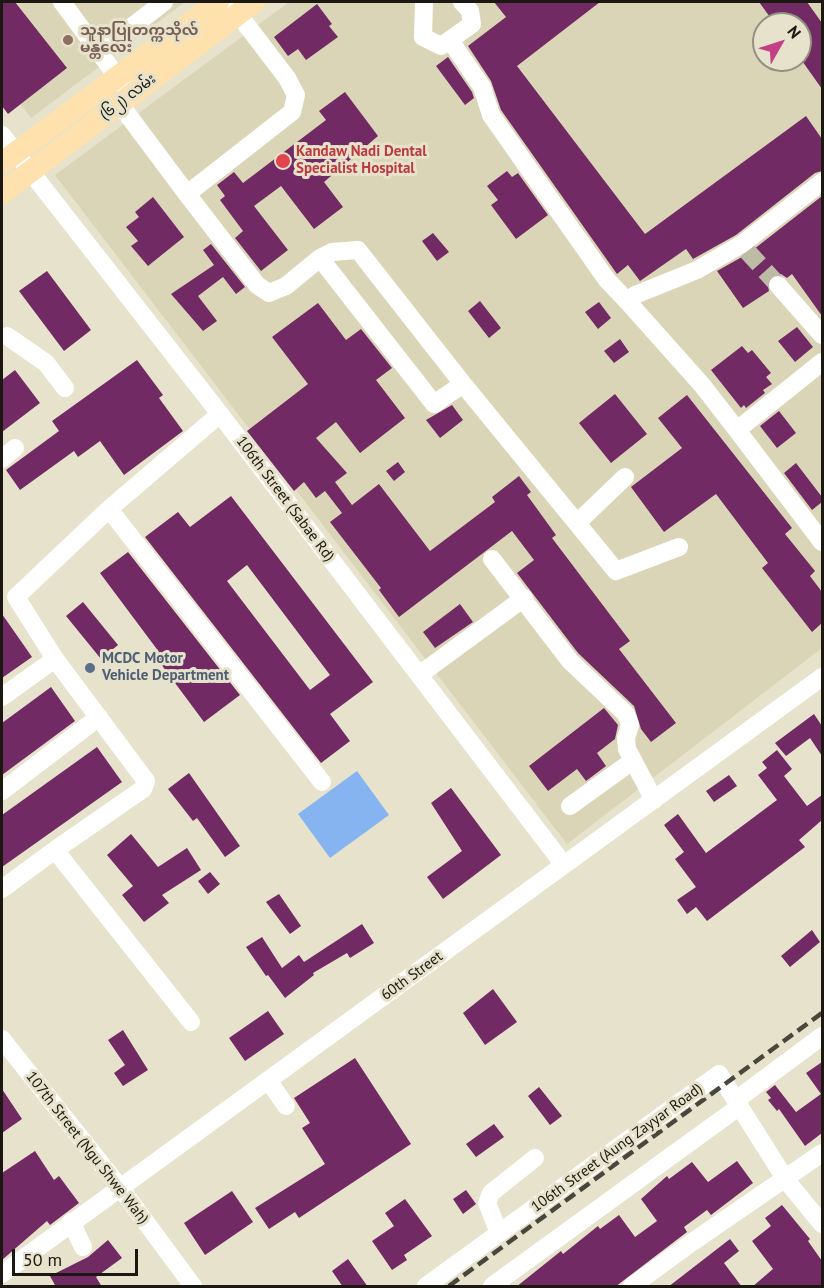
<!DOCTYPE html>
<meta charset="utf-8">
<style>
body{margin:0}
#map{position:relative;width:824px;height:1288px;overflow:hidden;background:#e6e2cb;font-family:"PT Sans",sans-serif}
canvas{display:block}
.frame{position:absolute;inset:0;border:3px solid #1a1810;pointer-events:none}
.north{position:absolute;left:752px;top:12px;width:60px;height:60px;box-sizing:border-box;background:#e6e2cb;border:2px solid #949180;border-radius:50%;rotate:51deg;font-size:16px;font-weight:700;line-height:24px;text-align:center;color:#1a1810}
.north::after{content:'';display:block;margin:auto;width:21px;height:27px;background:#c34086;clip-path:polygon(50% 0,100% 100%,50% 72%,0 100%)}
.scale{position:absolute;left:12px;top:1249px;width:126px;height:27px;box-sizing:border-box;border:3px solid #1a1810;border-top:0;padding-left:8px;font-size:18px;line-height:21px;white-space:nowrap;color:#1a1810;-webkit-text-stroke:4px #e6e2cb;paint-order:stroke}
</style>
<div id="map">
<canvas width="824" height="1288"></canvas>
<div class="frame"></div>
<div class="north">N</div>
<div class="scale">50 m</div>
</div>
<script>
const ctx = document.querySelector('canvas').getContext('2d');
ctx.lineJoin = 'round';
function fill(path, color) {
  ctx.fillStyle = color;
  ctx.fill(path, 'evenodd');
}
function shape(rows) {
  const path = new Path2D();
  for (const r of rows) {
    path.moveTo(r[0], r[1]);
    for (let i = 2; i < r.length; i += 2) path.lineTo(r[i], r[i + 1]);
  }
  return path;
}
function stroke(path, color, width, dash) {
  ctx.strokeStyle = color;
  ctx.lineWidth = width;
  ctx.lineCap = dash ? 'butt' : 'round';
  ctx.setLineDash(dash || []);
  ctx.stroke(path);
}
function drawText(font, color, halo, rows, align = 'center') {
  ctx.font = font + ' "PT Sans","Noto Sans Myanmar",sans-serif';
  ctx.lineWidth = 6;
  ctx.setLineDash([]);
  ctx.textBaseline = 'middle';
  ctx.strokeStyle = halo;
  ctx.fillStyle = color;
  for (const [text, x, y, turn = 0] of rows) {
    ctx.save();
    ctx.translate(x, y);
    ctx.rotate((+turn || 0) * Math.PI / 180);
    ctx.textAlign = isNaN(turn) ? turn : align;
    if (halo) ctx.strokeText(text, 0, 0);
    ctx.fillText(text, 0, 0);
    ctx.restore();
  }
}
const built = shape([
 [2,2,185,2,31,118,2,79],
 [289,2,822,2,822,648,567,844,55,175],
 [764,24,800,24,800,60,764,60]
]);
const water = shape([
 [357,771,389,815,330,858,298,814]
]);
const building = shape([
 [2,2,15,2,67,68,8,114,2,106],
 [494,2,600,2,517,66,645,234,806,116,822,139,822,171,815,173,736,235,693,259,686,249,640,281,628,265,617,274,501,110,491,81,468,46,506,17],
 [759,2,807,2,822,23,822,89,800,58,800,24,775,24],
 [317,4,332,24,329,26,338,37,306,60,298,49,288,56,274,37],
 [448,57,472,92,474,98,465,105,436,66],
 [345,92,378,136,324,182,343,207,314,229,281,186,254,206,288,250,261,271,235,238,243,231,220,200,225,196,217,185,234,172,243,183,326,120,319,111],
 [507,171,512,177,518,173,548,215,516,239,491,205,498,200,487,186],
 [822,196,822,316,792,274,787,278,781,274,771,276,767,282,769,291,743,308,717,271,749,253],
 [153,197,184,237,148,266,131,246,138,241,126,227,139,217,135,212],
 [433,233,449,252,437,261,422,241],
 [211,244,245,287,236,294,223,277,198,296,217,321,203,331,171,294,214,265,203,250],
 [47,271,91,330,64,351,19,291],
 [480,301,501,328,489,338,468,311],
 [599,302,611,318,598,329,585,312],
 [318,303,346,340,361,329,392,368,376,380,405,418,360,453,336,422,316,438,347,473,335,482,352,505,379,484,430,551,495,502,492,497,519,476,531,492,527,495,556,535,552,538,630,641,619,649,676,723,651,742,641,729,634,706,578,653,517,573,534,560,512,531,399,617,379,590,381,588,330,522,342,513,325,491,316,498,304,482,294,491,247,431,308,384,272,337],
 [797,327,813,347,795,362,778,341],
 [620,339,629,352,614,363,604,351],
 [742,346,748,353,752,350,771,373,766,377,772,384,763,390,765,393,746,408,744,405,741,408,711,370],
 [137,360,163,395,159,398,183,431,124,475,100,441,78,457,74,451,20,490,6,470,59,431,52,421],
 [15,370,40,403,2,432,2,380],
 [615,394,647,434,611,463,579,423],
 [687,395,792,528,785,534,815,571,810,576,822,592,822,623,812,632,762,568,768,563,716,494,664,532,631,487,682,448,658,418],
 [452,405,463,420,440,438,426,420],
 [779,411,796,433,777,448,760,426],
 [398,462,405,472,394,481,386,471],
 [796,463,822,497,822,502,812,510,784,473],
 [231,496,373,682,330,714,350,741,321,763,145,537,178,512,190,527],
 [247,565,330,675,310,690,227,581],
 [128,552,240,695,204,722,155,656,159,652,100,573],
 [83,602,118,645,101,659,66,616],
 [460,604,473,622,435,648,423,632],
 [2,614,32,657,2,678],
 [51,687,75,721,2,775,2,723],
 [604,708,618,725,615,739,597,753,606,766,586,781,577,769,548,791,529,766],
 [814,714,822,726,822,756,810,738,786,756,775,743],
 [97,747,122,782,2,867,2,815],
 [777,750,792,769,784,776,807,806,822,795,822,820,799,840,805,847,707,921,696,907,687,914,677,900,696,887,675,859,684,852,664,825,678,814,706,853,777,800,758,775,767,768,762,762],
 [189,773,240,846,225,857,197,818,193,821,168,789],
 [729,775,737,786,714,802,706,791],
 [451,788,501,855,443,899,427,877,462,851,431,803],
 [131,834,158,867,187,848,201,870,162,895,169,903,144,922,122,895,133,886,107,855],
 [210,872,220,884,208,894,198,881],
 [279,894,301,926,290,934,266,902],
 [362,924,374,943,350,958,347,953,313,973,314,975,285,998,268,975,266,976,246,947,262,937,282,968,299,955,304,962],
 [812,930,820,942,790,967,781,956],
 [493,989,517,1022,485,1045,463,1013],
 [268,1011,284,1034,245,1061,229,1038],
 [123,1030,148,1070,123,1086,114,1073,125,1065,108,1040],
 [355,1058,411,1144,299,1218,295,1212,269,1229,255,1208,325,1164,302,1128,310,1123,294,1098],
 [822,1062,822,1133,805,1146,779,1109,777,1111,768,1100,771,1098,766,1092,775,1085,796,1112,821,1094,806,1073],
 [539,1087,562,1116,550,1125,528,1096],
 [2,1089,22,1119,2,1133],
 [494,1124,504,1137,476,1157,466,1144],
 [35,1151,54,1180,59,1176,79,1203,50,1225,47,1221,2,1260,2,1173],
 [737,1161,753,1183,711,1215,707,1210,684,1227,687,1232,615,1287,516,1287,561,1251,563,1254,598,1226,600,1229,619,1215,635,1237,657,1221,641,1199,667,1176,669,1179,692,1162,708,1182],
 [466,1190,476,1204,463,1214,453,1199],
 [232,1191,253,1222,205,1255,184,1223],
 [405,1199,432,1236,404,1255,407,1260,392,1270,372,1241,394,1226,385,1213],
 [782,1205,810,1239,808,1241,822,1261,822,1287,752,1287,773,1269,752,1241,771,1226,765,1218],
 [730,1239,739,1251,724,1263,742,1287,668,1287],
 [108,1240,122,1258,96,1277,102,1287,56,1287,50,1276,88,1257],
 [348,1259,368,1287,343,1287,332,1271]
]);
const minorTunnel = shape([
 [747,251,778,285]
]);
const minor = shape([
 [62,2,124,86],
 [424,2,423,37,441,46,450,40,482,87,491,115,607,280,628,302,635,295,697,270,742,244,822,182],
 [450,40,472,24,470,11,462,2],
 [99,52,164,2],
 [119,103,187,194,292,112,296,95,287,78,229,2],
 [2,135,220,414,564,865],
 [187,194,257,285,269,293,286,286,320,258,434,404,463,384,616,571,679,547],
 [320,258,332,252,358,250,463,384],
 [778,285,822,335],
 [628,302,702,385,737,430],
 [7,336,46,363,65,388],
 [822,362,737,430,822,542],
 [2,459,15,448],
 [109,509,322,782],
 [577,523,625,477],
 [492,559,570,661,626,714,630,725,626,738,627,749,654,800],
 [419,675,524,598],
 [2,697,55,659],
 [2,791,99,717],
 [570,806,631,762],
 [2,889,55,850],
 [191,1022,55,850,143,789,146,781,55,659,16,597,109,509,220,414],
 [2,1039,119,1186,193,1286],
 [268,1080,286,1106],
 [736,1100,822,1036],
 [71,1222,83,1247],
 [499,1233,487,1203,491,1193,535,1158],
 [2,1274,822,677],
 [426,1286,719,1074,786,1180,822,1224],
 [492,1286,740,1106],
 [632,1286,691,1243,822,1153]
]);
const major = shape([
 [2,163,218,2],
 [2,193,254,2]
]);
const rail = shape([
 [449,1286,822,1013]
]);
const markers = [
 [68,40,6,"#8d6e63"],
 [283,161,8,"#e0444e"],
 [90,668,6,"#5c6f8a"]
];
const educationNames = [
 ["သူနာပြုတက္ကသိုလ်",80,31],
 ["မန္တလေး",80,48]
];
const streetNames = [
 ["(၆၂) လမ်း",128,97,-37],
 ["106th Street (Sabae Rd)",285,499,53],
 ["60th Street",412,976,-36],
 ["107th Street (Ngu Shwe Wah)",87,1148,52],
 ["106th Street (Aung Zayyar Road)",617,1148,-36]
];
const healthNames = [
 ["Kandaw Nadi Dental",296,152],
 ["Specialist Hospital",296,169]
];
const serviceNames = [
 ["MCDC Motor",102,659],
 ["Vehicle Department",102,676]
];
fill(built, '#dbd5b7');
fill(water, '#86b4f1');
fill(building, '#722a65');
stroke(minorTunnel, '#bdbaa6', 18, [18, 9]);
stroke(minor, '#fff', 18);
stroke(major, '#fee1ad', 22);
stroke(rail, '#49463b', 4.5, [12, 6]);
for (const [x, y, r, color] of markers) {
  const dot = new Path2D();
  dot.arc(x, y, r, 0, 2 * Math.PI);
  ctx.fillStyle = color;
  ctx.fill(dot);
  stroke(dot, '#e6e2cb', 2);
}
drawText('bold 15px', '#785e54', '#e6e2cb', educationNames, 'left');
drawText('15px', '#1a1810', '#e6e2cb', streetNames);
drawText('bold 15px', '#be3a42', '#e6e2cb', healthNames, 'left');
drawText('bold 15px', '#4e5e75', '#e6e2cb', serviceNames, 'left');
</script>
